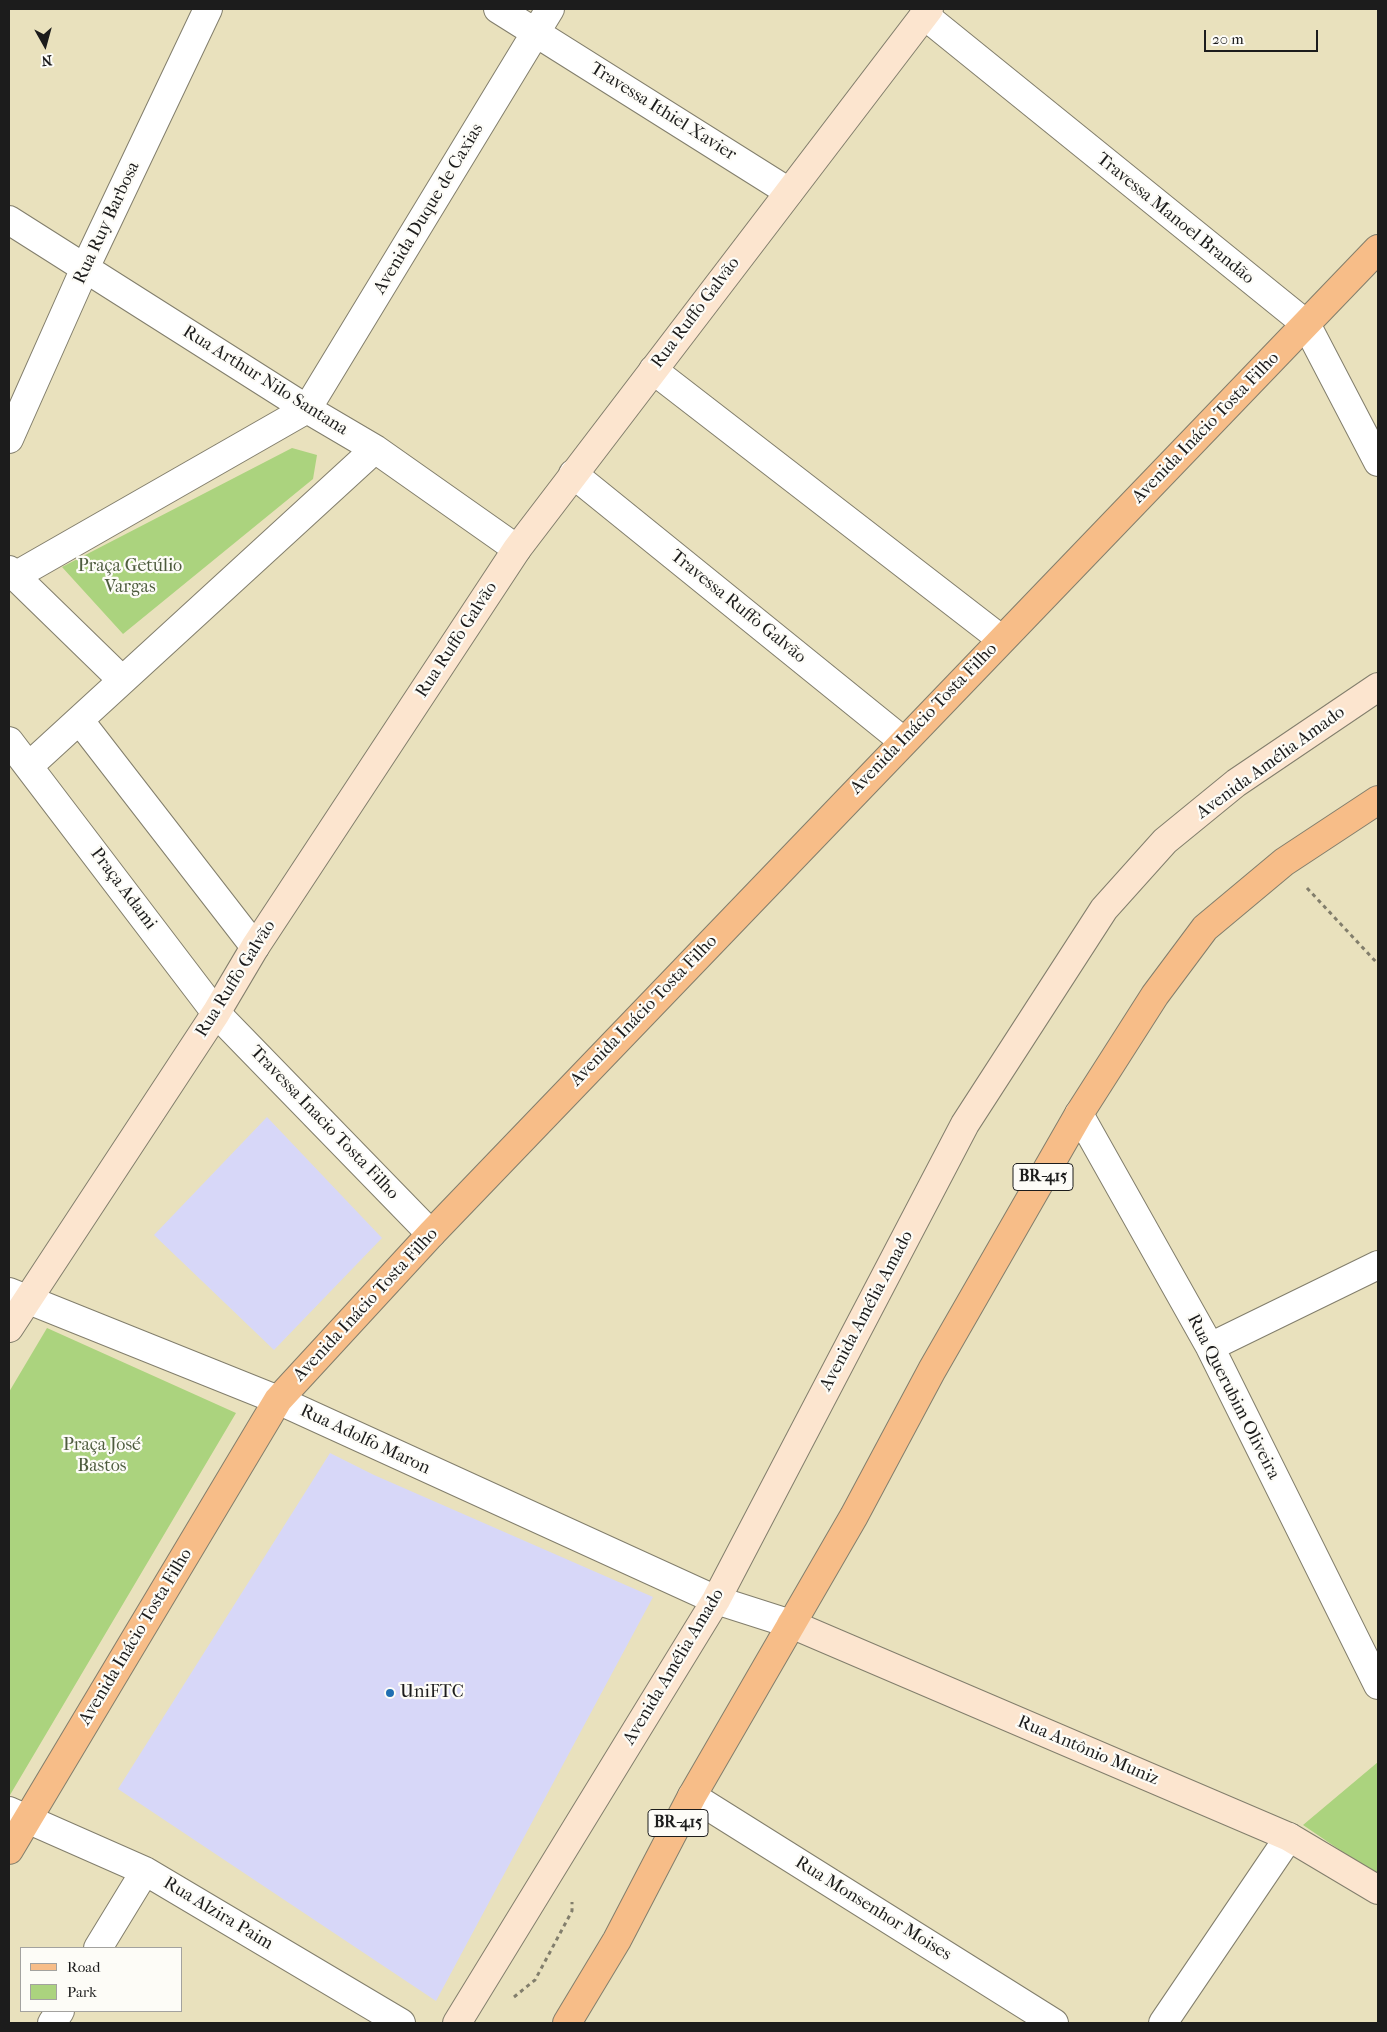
<!DOCTYPE html>
<meta charset="utf-8">
<style>
body{margin:0}
#map{position:relative;width:1387px;height:2032px;overflow:hidden;background:#e9e1bd;font-family:"IM FELL French Canon",serif}
canvas{display:block}
.frame{position:absolute;inset:0;border:10px solid #1c1c1c;pointer-events:none}
.legend{position:absolute;left:20px;top:1947px;width:162px;height:65px;box-sizing:border-box;background:#fdfcf7;border:1px solid #a3a29f;margin:0;padding:6px 9px;list-style:none;font-size:15px;color:#1c1c1c}
.legend li{display:flex;align-items:center;gap:10px;height:25px}
.legend b{width:25px;border:1px solid #a3a29f}
.north{position:absolute;left:20px;top:20px;width:50px;height:50px;-webkit-text-stroke:4px #fdfcf7;paint-order:stroke;rotate:173deg;font-size:14px;font-weight:700;line-height:20px;text-align:center;color:#1c1c1c}
.north::after{content:'';display:block;margin:auto;width:18px;height:22px;background:#1c1c1c;clip-path:polygon(50% 0,100% 100%,50% 72%,0 100%)}
.scale{position:absolute;left:1204px;top:30px;width:114px;height:22px;box-sizing:border-box;border:2px solid #1c1c1c;border-top:0;padding-left:6px;font-size:15px;line-height:18px;white-space:nowrap;color:#1c1c1c;-webkit-text-stroke:4px #fdfcf7;paint-order:stroke}
</style>
<div id="map">
<canvas width="1387" height="2032"></canvas>
<div class="frame"></div>
<ul class="legend">
<li><b style="height:6px;background:#f7bd88"></b>Road</li>
<li><b style="height:14px;background:#abd37e"></b>Park</li>
</ul>
<div class="north">N</div>
<div class="scale">20 m</div>
</div>
<script>
const ctx = document.querySelector('canvas').getContext('2d');
ctx.lineJoin = 'round';
function fill(path, color) {
  ctx.fillStyle = color;
  ctx.fill(path, 'evenodd');
}
function shape(rows) {
  const path = new Path2D();
  for (const r of rows) {
    path.moveTo(r[0], r[1]);
    for (let i = 2; i < r.length; i += 2) path.lineTo(r[i], r[i + 1]);
  }
  return path;
}
function stroke(path, color, width, dash) {
  ctx.strokeStyle = color;
  ctx.lineWidth = width;
  ctx.lineCap = dash ? 'butt' : 'round';
  ctx.setLineDash(dash || []);
  ctx.stroke(path);
}
function drawText(font, color, halo, rows, align = 'center') {
  ctx.font = font + ' "IM FELL French Canon",serif';
  ctx.lineWidth = 4.5;
  ctx.setLineDash([]);
  ctx.textBaseline = 'middle';
  ctx.strokeStyle = halo;
  ctx.fillStyle = color;
  for (const [text, x, y, turn = 0] of rows) {
    ctx.save();
    ctx.translate(x, y);
    ctx.rotate((+turn || 0) * Math.PI / 180);
    ctx.textAlign = isNaN(turn) ? turn : align;
    if (halo) ctx.strokeText(text, 0, 0);
    ctx.fillText(text, 0, 0);
    ctx.restore();
  }
}
const built = shape([
 [267,1117,382,1238,274,1350,154,1235],
 [330,1453,374,1475,653,1597,436,2001,118,1789]
]);
const green = shape([
 [292,448,317,455,313,479,123,634,62,567],
 [47,1328,236,1413,10,1795,9,1392],
 [1378,1762,1378,1876,1303,1825]
]);
const path = shape([
 [1307,888,1378,964],
 [514,1997,535,1980,572,1911,572,1902]
]);
const street = shape([
 [498,9,789,192],
 [924,15,1306,324,1378,462],
 [9,220,307,409,375,449,517,549],
 [653,370,1001,639],
 [9,439,85,268,208,9],
 [573,474,903,741],
 [9,570,122,680],
 [15,576,307,409,550,9],
 [80,721,255,947],
 [9,741,216,1013,431,1234],
 [29,766,375,449],
 [1079,1114,1210,1347,1378,1685],
 [9,1292,278,1400,716,1600,791,1624],
 [1210,1347,1378,1265],
 [692,1796,1054,2023],
 [9,1811,145,1871,401,2023],
 [98,1948,145,1871],
 [52,2023,60,2011],
 [1163,2023,1289,1837]
]);
const secondary = shape([
 [9,1328,216,1013,255,947,517,549,929,9],
 [791,1624,1289,1837,1378,1890],
 [457,2023,716,1600,965,1124,1104,909,1165,841,1236,783,1378,687]
]);
const primary = shape([
 [9,1850,278,1400,431,1234,1378,249],
 [567,2023,617,1940,692,1796,854,1516,932,1370,1079,1114,1155,995,1205,928,1284,862,1378,800]
]);
const markers = [
 [390,1693,5,"#1f6fb2"]
];
const shields = [
 [1043,1177,60],
 [678,1823,60]
];
const shieldNames = [
 ["BR-415",1043,1177],
 ["BR-415",678,1823]
];
const streetNames = [
 ["Travessa Ithiel Xavier",663,112,32],
 ["Avenida Duque de Caxias",429,209,-59],
 ["Travessa Manoel Brandão",1175,219,39],
 ["Rua Ruy Barbosa",107,223,-65],
 ["Rua Ruffo Galvão",696,313,-53],
 ["Rua Arthur Nilo Santana",265,381,32],
 ["Avenida Inácio Tosta Filho",1206,428,-46],
 ["Travessa Ruffo Galvão",738,607,39],
 ["Rua Ruffo Galvão",457,640,-57],
 ["Avenida Inácio Tosta Filho",924,719,-46],
 ["Avenida Amélia Amado",1271,763,-36],
 ["Praça Adami",123,889,53],
 ["Rua Ruffo Galvão",236,979,-58],
 ["Avenida Inácio Tosta Filho",644,1011,-46],
 ["Travessa Inacio Tosta Filho",324,1123,46],
 ["Avenida Inácio Tosta Filho",366,1305,-47],
 ["Avenida Amélia Amado",867,1311,-62],
 ["Rua Querubim Oliveira",1233,1397,63],
 ["Rua Adolfo Maron",365,1440,25],
 ["Avenida Inácio Tosta Filho",136,1637,-59],
 ["Avenida Amélia Amado",674,1667,-59],
 ["Rua Antônio Muniz",1088,1751,23],
 ["Rua Monsenhor Moises",873,1909,32],
 ["Rua Alzira Paim",218,1914,31]
];
const parkNames = [
 ["Praça Getúlio",130,567],
 ["Vargas",130,588],
 ["Praça José",102,1446],
 ["Bastos",102,1467]
];
const poiNames = [
 ["UniFTC",400,1693]
];
fill(built, '#d7d7f8');
fill(green, '#abd37e');
stroke(street, '#827e6c', 30);
stroke(secondary, '#827e6c', 30);
stroke(primary, '#827e6c', 30);
stroke(path, '#827e6c', 3, [4, 4]);
stroke(street, '#fff', 28);
stroke(secondary, '#fce5cf', 28);
stroke(primary, '#f7bd88', 28);
for (const [x, y, r, color] of markers) {
  const dot = new Path2D();
  dot.arc(x, y, r, 0, 2 * Math.PI);
  ctx.fillStyle = color;
  ctx.fill(dot);
  stroke(dot, '#fdfcf7', 2);
}
for (const [x, y, w] of shields) {
  const box = new Path2D();
  box.roundRect(x - w / 2, y - 13.5, w, 27, 4);
  ctx.fillStyle = '#fdfcf7';
  ctx.fill(box);
  stroke(box, '#1c1c1c', 1);
}
drawText('bold 16px', '#1c1c1c', null, shieldNames);
drawText('18px', '#1c1c1c', '#fdfcf7', streetNames);
drawText('18px', '#4e5c3e', '#fdfcf7', parkNames);
drawText('18px', '#1c1c1c', '#fdfcf7', poiNames, 'left');
</script>
